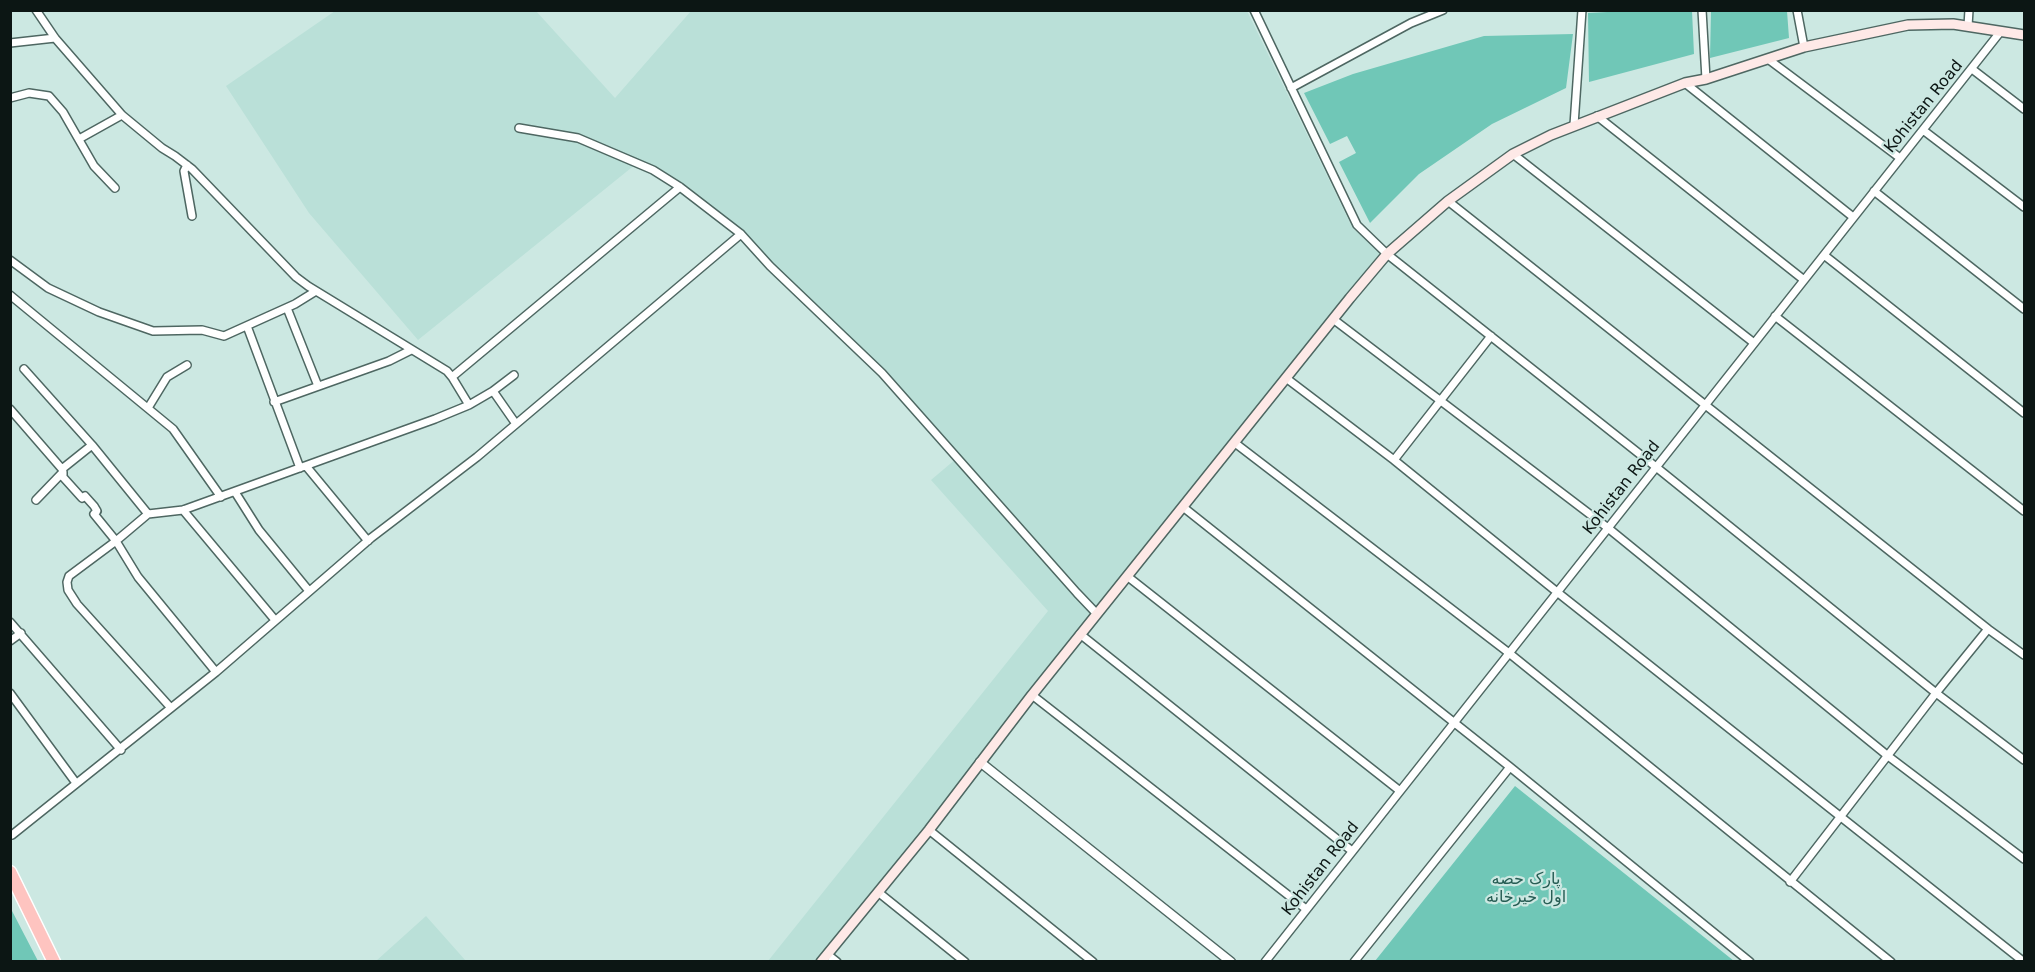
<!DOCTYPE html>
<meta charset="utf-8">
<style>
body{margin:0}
#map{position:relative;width:2035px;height:972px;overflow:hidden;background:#cce8e2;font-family:"DejaVu Sans",sans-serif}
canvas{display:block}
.frame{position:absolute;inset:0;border:12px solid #0c1614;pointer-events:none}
</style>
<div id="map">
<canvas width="2035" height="972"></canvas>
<div class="frame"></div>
</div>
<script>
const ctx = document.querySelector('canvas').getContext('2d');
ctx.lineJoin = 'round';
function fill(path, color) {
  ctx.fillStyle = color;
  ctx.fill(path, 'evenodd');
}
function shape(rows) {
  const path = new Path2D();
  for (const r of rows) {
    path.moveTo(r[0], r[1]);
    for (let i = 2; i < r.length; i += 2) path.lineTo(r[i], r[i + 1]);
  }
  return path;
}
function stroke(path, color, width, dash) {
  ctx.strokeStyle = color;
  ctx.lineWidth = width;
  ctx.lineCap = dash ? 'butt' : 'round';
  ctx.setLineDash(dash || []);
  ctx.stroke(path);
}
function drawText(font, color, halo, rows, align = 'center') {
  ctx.font = font + ' "DejaVu Sans",Vazirmatn,sans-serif';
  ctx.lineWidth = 4.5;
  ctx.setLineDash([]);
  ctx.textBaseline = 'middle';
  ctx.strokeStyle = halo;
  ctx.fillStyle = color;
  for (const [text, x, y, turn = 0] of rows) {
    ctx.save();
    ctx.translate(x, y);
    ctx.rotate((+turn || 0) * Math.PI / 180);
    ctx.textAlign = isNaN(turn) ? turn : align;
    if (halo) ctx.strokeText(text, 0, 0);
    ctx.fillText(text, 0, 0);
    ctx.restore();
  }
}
const built = shape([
 [335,11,536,11,615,98,691,11,1247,11,1353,229,1387,254,821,961,768,961,1048,611,931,480,957,458,882,373,741,234,680,187,636,164,418,340,309,213,226,86],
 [426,916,466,961,376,961]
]);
const green = shape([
 [1645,10,1692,11,1694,54,1589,82,1588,13],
 [1711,11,1787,11,1789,38,1710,58],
 [1573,34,1566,88,1492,124,1419,174,1370,223,1339,162,1356,153,1347,136,1330,144,1304,93,1353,74,1484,36],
 [1515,786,1734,961,1375,961],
 [10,909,11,909,38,961,11,961]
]);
const minor = shape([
 [36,10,55,38,122,115,162,148,175,156,192,169,296,277,308,286,447,371,452,377,469,405],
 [1254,10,1357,225,1387,254,1656,467,1936,693,2024,760],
 [1702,10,1706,79],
 [1797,10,1804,47],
 [1968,26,1969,10],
 [10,43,55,38],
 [1768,59,1900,158],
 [1972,69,2024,109],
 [1685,83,1853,217],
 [1291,88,1411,23,1443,10],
 [10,98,29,93,49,96,63,112,94,166,115,188],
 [1597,116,1804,280],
 [1574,125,1582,10],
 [519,128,578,138,653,170,680,187,741,234,770,266,882,373,1077,593,1097,614],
 [1923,130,2024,207],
 [79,139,122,115],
 [1513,154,1754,343],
 [187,165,184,171,192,216],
 [1874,191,2024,309],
 [1448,201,1988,629,2024,655],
 [1824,255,2024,413],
 [10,260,48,288,99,312,153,331,202,330,224,336,295,304,316,291],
 [10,295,173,429,221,497],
 [287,308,318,386],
 [1775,316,2024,511],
 [1333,319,1608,528,1888,756,2024,859],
 [247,326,300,468],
 [24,369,92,445,148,514],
 [452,377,680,187],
 [1286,378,1394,460,1557,592,2024,962],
 [493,391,516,424],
 [274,402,389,361,411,350],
 [148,408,167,377,187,365],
 [10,409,62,469],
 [1235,443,1509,653,1891,962],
 [1394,460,1491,336],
 [306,466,368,541],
 [63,472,63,477,82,498,85,496,94,506,97,511,94,514,116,541,138,577,216,672],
 [235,492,259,530,309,591],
 [36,500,63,472,62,469,92,445],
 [1183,507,1510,767,1750,962],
 [183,510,275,620],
 [1127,576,1400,791],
 [10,622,121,750],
 [1080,634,1352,851],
 [10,641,21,633],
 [10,693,76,783],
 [1032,695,1306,909],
 [171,708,77,604,68,590,67,582,69,576,116,541,148,514,183,510,435,419,469,405,493,391,514,375],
 [929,830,1093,962],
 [12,835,216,672,371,538,477,457,741,234],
 [1790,882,1936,693,1988,629],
 [878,892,965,962],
 [827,954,837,962],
 [1265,962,2001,31],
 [1354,962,1510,767]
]);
const tertiary = shape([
 [980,762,1231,962]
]);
const secondary = shape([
 [821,962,929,830,1032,695,1350,298,1387,254,1448,201,1513,154,1551,135,1685,83,1706,79,1804,47,1908,25,1953,24,2024,35]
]);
const trunk = shape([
 [10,872,54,962]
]);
const streetNames = [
 ["Kohistan Road",1924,107,-51],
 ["Kohistan Road",1622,488,-52],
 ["Kohistan Road",1321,869,-52]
];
const parkNames = [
 ["پارک حصه",1526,880],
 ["اول خیرخانه",1526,898]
];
fill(built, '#bae0d8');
fill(green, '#70c7b7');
stroke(minor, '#4e6762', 10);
stroke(tertiary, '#4e6762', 11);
stroke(secondary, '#4e6762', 12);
stroke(trunk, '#fff', 15);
stroke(minor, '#fff', 7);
stroke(tertiary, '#fff', 8);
stroke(secondary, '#fee9e7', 9);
stroke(trunk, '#fec4c0', 12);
drawText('16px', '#0c1614', '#cce8e2', streetNames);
drawText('16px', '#275d54', '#cce8e2', parkNames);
</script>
